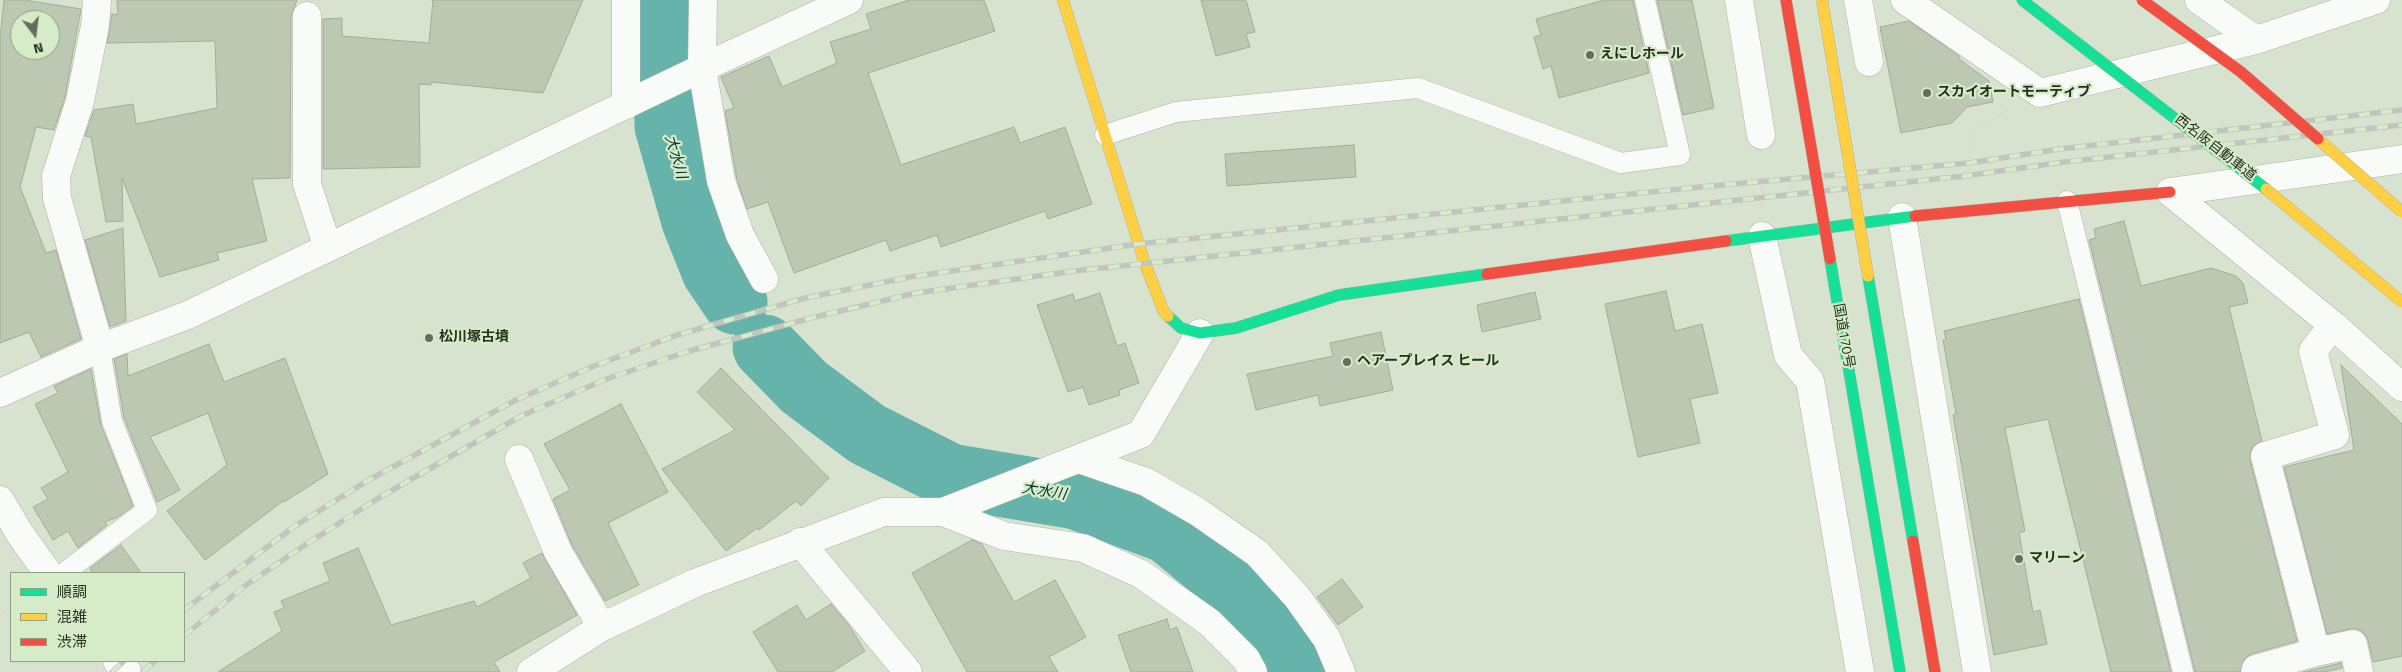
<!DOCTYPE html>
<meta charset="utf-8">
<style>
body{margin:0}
#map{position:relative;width:2402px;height:672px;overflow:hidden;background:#d7e3cf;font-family:"Titillium Web","Noto Sans JP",sans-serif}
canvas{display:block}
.legend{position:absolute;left:10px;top:572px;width:175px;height:90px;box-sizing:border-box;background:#d6ebc7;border:1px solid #90a085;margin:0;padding:6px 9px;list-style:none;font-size:15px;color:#272f21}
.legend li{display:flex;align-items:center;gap:10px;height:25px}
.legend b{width:25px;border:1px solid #90a085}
.north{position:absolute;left:10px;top:10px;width:50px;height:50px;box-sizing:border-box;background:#d6ebc7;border:1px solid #90a085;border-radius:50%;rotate:165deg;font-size:14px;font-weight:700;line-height:20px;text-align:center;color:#272f21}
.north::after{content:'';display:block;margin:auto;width:18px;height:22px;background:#656e5e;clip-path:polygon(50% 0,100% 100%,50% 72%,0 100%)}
</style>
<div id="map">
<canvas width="2402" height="672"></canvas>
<ul class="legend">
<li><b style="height:6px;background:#16e098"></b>順調</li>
<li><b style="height:6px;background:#ffcf43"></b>混雑</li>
<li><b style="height:6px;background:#f24e42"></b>渋滞</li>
</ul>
<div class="north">N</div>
</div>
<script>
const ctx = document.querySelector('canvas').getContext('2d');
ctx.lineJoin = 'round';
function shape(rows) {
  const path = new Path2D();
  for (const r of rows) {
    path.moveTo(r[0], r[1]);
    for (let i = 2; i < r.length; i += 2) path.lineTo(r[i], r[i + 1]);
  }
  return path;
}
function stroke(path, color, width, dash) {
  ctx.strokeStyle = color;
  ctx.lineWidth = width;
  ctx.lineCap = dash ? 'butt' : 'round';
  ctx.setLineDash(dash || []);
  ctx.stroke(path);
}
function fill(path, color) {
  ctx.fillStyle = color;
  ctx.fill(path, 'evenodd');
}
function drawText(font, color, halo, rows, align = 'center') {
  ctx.font = font + ' "Titillium Web","Noto Sans JP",sans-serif';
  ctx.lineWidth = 4.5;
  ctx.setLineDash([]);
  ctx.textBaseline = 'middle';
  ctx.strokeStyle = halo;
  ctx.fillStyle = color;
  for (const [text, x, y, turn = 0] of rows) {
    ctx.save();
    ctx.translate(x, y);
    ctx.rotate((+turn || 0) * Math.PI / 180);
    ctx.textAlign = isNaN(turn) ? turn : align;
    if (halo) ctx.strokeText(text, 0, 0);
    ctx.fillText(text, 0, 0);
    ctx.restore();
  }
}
const river = shape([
 [666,0,667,126,694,221,714,271,735,302],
 [765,347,804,387,867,434,950,476,1076,497,1168,531,1229,581,1275,633,1296,672]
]);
const building = shape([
 [4,0,25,0,81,9,65,97,54,130,36,127,20,187,46,253,56,250,81,339,41,357,29,332,0,343,0,38,4,0],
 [20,20,50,20,50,50,20,50,20,20],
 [117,0,297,0,291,16,290,178,252,179,267,241,217,253,219,260,160,277,122,178,123,221,106,222,91,137,85,136,94,110,133,104,136,124,217,108,215,41,107,43,112,14,118,15,117,0],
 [433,0,583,0,543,93,431,82,431,85,419,84,420,167,323,169,323,19,342,18,342,36,429,43,433,0],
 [909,0,984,0,995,31,868,73,901,165,1014,127,1020,143,1065,127,1092,204,1048,219,1045,211,941,247,937,235,890,251,886,240,794,273,768,202,747,209,737,180,725,111,734,108,721,77,769,56,782,87,837,63,830,42,871,29,866,14,909,0],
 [1201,0,1246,0,1255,32,1246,34,1250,47,1216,56,1201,0],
 [1604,0,1633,0,1649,73,1559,98,1551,66,1543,69,1534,37,1541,35,1536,19,1604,0],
 [1657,0,1692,0,1714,108,1683,115,1657,0],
 [1909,21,1959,56,1959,59,1989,81,1993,102,1967,107,1952,123,1901,133,1880,27,1909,21],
 [1354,145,1356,177,1227,186,1225,154,1354,145],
 [2124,221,2141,286,2211,268,2236,276,2243,283,2248,303,2229,307,2262,441,2253,446,2250,453,2250,460,2297,641,2251,654,2245,658,2240,672,2195,672,2089,240,2096,238,2094,229,2124,221],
 [123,228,126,321,110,327,85,240,123,228],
 [1666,291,1675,331,1702,324,1718,393,1690,399,1700,443,1638,457,1605,304,1666,291],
 [1535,292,1541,319,1482,332,1477,305,1535,292],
 [1100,293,1117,346,1125,343,1139,383,1119,390,1120,395,1089,405,1083,387,1068,392,1037,305,1073,294,1075,301,1100,293],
 [2079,299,2171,672,2111,672,2048,419,2005,428,2025,531,2019,533,2033,612,2040,610,2047,644,1994,655,1953,415,1956,414,1943,340,1946,340,1944,331,2079,299],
 [1381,332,1393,390,1320,406,1318,395,1256,410,1247,374,1333,356,1330,343,1381,332],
 [209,344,224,382,285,358,328,474,284,502,283,501,205,560,167,511,227,465,208,413,150,437,180,490,157,502,124,418,114,359,127,354,128,376,209,344],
 [2341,365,2402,424,2402,656,2373,662,2368,640,2364,633,2358,629,2350,629,2327,634,2284,467,2354,450,2341,365],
 [721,368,829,478,801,506,796,501,759,530,757,528,726,551,662,469,735,430,697,392,721,368],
 [91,369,101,425,133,506,118,517,105,522,107,525,78,548,68,531,53,540,33,507,48,499,41,488,68,472,35,404,58,393,54,386,91,369],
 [621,404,668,492,608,523,639,585,605,601,572,545,553,499,570,490,544,444,621,404],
 [972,540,982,544,1014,602,1055,580,1086,637,1049,657,1058,672,967,672,912,573,972,540],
 [121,545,141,573,92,573,90,568,121,545],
 [358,548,391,625,474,601,477,607,531,578,523,563,542,553,577,615,494,662,500,672,218,672,282,631,274,612,284,608,281,601,330,581,323,563,358,548],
 [1342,579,1363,607,1338,625,1317,597,1342,579],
 [831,604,848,624,865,651,832,672,778,672,753,632,797,605,806,620,831,604],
 [1167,619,1170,630,1177,627,1193,672,1131,672,1118,635,1167,619],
 [2341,663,2342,668,2324,672,2303,672,2341,663]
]);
const path = shape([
 [1963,177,1969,163,1976,128,2008,110],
 [0,616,11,606]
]);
const lane = shape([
 [1105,135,1176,112,1418,88,1621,163,1680,155,1645,0],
 [2067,201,2183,672],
 [64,573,147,510,112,421,100,348]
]);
const street = shape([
 [97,0,95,26,80,101,56,176,57,198,100,348],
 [703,0,702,68,721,181,740,235,764,279],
 [1739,0,1761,135],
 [1858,0,1869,62],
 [1905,0,2040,93,2256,40,2376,0],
 [2199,0,2256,40],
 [307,16,307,184,328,248],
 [626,105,626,0],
 [2170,192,2333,325,2402,387],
 [2170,192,2402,159],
 [1902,217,1977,672],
 [1762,236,1788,355,1810,381,1860,672],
 [0,393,100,348,188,315,702,68,849,0],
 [519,459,558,552,602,627],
 [1079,459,1146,482,1198,512,1257,553,1297,597,1327,639,1341,672],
 [0,500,20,534,48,573],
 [943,512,1004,536,1083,548,1141,574,1209,622,1246,659,1253,672],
 [800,542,908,672],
 [2316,652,2265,456,2335,435,2313,351,2333,325],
 [117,661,127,672],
 [531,672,602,627,695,583,884,512,943,512,1141,434,1200,333],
 [2255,672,2256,669,2316,652,2353,644,2359,672]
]);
const fast = shape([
 [1726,241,1915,216],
 [1168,316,1181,328,1200,333,1236,328,1339,295,1487,274]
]);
const slow = shape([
 [1063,0,1145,264,1164,312,1168,316]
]);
const jam = shape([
 [1915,216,2170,192],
 [1487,274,1726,241]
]);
const rail = shape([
 [184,610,295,526,367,481,514,401,594,366,677,335,805,298,910,277,1138,244,1700,187,1969,163,2060,149,2402,110],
 [184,636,246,585,308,543,377,499,521,416,604,380,686,352,811,318,916,293,1074,271,1964,176,2064,162,2402,125],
 [112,672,124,661],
 [143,672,155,661]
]);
const fastBridge = shape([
 [2022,0,2266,189],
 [1830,259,1900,672],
 [1868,276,1913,541]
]);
const slowBridge = shape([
 [1822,0,1868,276],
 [2318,139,2402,212],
 [2266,189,2402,302]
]);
const jamBridge = shape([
 [1786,0,1830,259],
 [2142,0,2241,72,2318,139],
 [1913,541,1935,672]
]);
const markers = [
 [1590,55,5,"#656e5e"],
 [1927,93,5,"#656e5e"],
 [429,338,5,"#656e5e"],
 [1347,362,5,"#656e5e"],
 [2019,559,5,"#656e5e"]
];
const poiNames = [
 ["えにしホール",1600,55],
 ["スカイオートモーティブ",1937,93],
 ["松川塚古墳",439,338],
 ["ヘアープレイス ヒール",1357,362],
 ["マリーン",2029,559]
];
const streetNames = [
 ["西名阪自動車道",2215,148,38],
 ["国道170号",1843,336,80]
];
const waterNames = [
 ["大水川",675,157,74],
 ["大水川",1044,492,9]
];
stroke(river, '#66b3ab', 65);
fill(building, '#bcc8b2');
stroke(building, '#a3ac9c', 1);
stroke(lane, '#acb4a5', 21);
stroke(street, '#acb4a5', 29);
stroke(fast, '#acb4a5', 12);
stroke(slow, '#acb4a5', 12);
stroke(jam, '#acb4a5', 12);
stroke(path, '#d4d7d2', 3, [1, 4]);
stroke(lane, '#f9fbf8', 20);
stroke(street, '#f9fbf8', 28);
stroke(fast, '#16e098', 11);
stroke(slow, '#ffcf43', 11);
stroke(jam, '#f24e42', 11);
stroke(rail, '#c2c4c0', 5.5);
stroke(rail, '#d6ebc7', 4, [11]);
stroke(fastBridge, '#acb4a5', 12, []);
stroke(slowBridge, '#acb4a5', 12, []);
stroke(jamBridge, '#acb4a5', 12, []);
stroke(fastBridge, '#16e098', 11);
stroke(slowBridge, '#ffcf43', 11);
stroke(jamBridge, '#f24e42', 11);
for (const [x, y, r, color] of markers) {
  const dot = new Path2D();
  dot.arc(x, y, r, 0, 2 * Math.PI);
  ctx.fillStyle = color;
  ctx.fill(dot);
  stroke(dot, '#d6ebc7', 2);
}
drawText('bold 14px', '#272f21', '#d6ebc7', poiNames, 'left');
drawText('14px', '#272f21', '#d6ebc7', streetNames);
drawText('italic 15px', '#063736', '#d6ebc7', waterNames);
</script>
